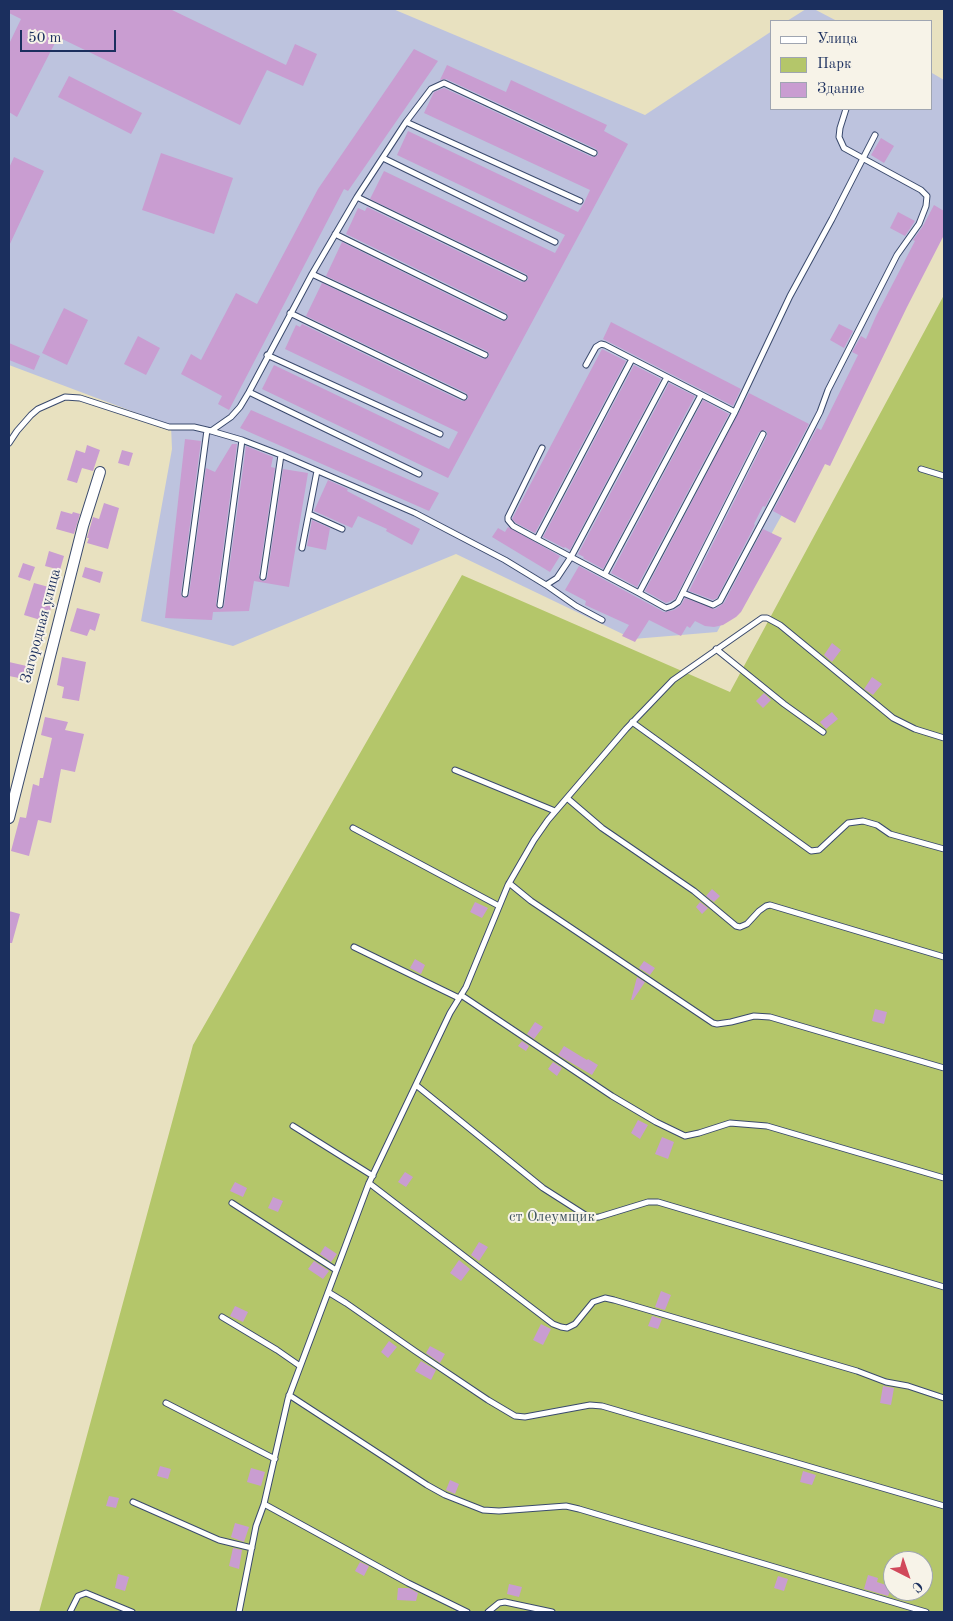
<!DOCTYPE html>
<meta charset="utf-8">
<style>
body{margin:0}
#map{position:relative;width:953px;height:1621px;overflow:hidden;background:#e8e1c0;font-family:"Old Standard TT",serif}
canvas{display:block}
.frame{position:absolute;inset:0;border:10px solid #1b2f5e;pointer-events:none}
.legend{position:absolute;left:770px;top:20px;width:162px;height:90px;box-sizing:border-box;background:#f7f3e8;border:1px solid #9fa5b1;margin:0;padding:6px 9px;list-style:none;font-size:15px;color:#1b2f5e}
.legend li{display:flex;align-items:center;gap:10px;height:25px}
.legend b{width:25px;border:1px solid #9fa5b1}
.north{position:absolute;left:883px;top:1551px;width:50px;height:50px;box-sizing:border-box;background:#f7f3e8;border:1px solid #9fa5b1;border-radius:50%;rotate:139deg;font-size:14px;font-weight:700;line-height:20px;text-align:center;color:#1b2f5e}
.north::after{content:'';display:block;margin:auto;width:18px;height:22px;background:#d1495b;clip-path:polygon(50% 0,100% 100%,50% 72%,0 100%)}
.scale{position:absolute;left:20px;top:30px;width:96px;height:22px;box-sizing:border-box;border:2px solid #1b2f5e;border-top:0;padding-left:6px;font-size:15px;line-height:18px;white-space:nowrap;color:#1b2f5e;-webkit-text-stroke:4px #f7f3e8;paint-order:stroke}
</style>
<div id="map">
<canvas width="953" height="1621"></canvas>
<div class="frame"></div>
<ul class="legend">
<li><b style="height:6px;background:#fff"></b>Улица</li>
<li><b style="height:14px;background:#b4c66a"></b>Парк</li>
<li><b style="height:14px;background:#c99dd1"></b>Здание</li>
</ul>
<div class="north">С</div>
<div class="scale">50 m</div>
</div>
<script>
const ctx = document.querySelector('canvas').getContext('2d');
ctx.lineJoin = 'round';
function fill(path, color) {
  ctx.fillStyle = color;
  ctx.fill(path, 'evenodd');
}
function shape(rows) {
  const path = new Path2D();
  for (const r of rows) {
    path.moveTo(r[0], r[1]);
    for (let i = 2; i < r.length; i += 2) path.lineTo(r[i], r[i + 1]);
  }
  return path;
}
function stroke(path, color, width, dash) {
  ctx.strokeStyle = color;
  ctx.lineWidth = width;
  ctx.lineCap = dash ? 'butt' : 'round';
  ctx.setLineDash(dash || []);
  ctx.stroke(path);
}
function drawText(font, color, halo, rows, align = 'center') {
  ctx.font = font + ' "Old Standard TT",serif';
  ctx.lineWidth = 4;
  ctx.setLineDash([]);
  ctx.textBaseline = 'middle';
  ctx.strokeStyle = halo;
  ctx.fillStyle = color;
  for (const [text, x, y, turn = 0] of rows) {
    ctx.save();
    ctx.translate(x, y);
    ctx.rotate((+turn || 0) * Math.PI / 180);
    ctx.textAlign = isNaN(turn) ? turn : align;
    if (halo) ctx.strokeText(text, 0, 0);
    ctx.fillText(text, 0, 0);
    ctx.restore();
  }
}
const industrial = shape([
 [9,9,393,9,645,115,772,31,772,109,932,109,932,73,944,80,944,222,717,632,633,639,456,554,233,646,141,621,172,449,171,426,9,365],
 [806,9,814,9,837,21,787,21]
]);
const green = shape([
 [944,295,944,1612,39,1612,193,1045,462,575,730,692],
 [893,1561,923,1561,923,1591,893,1591]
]);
const building = shape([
 [9,9,170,9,286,65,295,44,317,54,303,86,267,70,240,125,58,37,17,117,9,112,9,44,21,19,9,13],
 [414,49,438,61,348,191,344,189,229,410,218,404,222,396,181,374,191,354,201,360,236,293,257,304,318,189],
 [447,65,506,92,511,80,607,125,604,131,628,144,448,478,262,389,274,365,449,449,458,432,285,349,296,325,300,327,302,324,462,401,468,399,468,396,466,393,306,316,322,283,483,359,489,357,489,354,487,351,326,276,342,242,502,321,508,319,508,316,506,313,346,234,358,208,365,211,367,207,522,282,528,280,528,277,526,274,370,199,384,171,555,253,565,235,397,155,408,131,578,212,584,203,590,190,424,113,434,92,444,88,592,157,598,155,598,152,596,149,446,79,440,80],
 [69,76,142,113,131,134,58,97],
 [881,138,894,146,884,163,871,155],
 [161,153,233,178,214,234,142,210],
 [14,157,44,171,9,246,9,168],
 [934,205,944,211,944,235,907,307,830,466,825,464,795,523,773,511,817,428,821,430,858,355,852,352,861,336,866,339,876,316,915,241,913,240,923,226],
 [898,212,915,221,905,236,890,228],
 [64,308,88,320,67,365,42,353],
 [611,322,741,389,733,406,603,339],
 [839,324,853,331,844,348,830,340],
 [138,336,160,348,146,375,124,364],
 [9,343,40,356,34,370,9,360],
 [602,349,626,361,535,533,516,523,512,519],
 [634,365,661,379,570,550,565,547,564,548,543,537],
 [669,383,695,396,603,569,583,558,584,557,578,554],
 [749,393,809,424,765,507,763,506,754,524,755,525,717,598,713,600,689,591,767,436,767,432,765,430,759,432,675,599,666,603,645,591],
 [703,400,729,414,637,587,611,573],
 [251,410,439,493,429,511,240,428],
 [185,439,201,441,181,593,182,597,185,598,189,595,206,468,215,472,232,444,237,444,216,604,219,609,222,609,224,606,246,446,273,457,271,467,275,468,259,576,262,581,265,581,267,578,283,469,308,473,289,587,254,581,249,611,213,612,212,620,165,618],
 [87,445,100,450,93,471,82,468,77,483,67,480,76,450,85,453],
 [122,450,133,453,129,466,118,463],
 [328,480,348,489,347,491,420,529,412,545,386,531,387,529,358,516,352,528,314,511],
 [104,503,119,508,108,549,87,543,89,538,87,538,93,517,99,519],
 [61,511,72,514,73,512,80,514,74,534,56,529],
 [312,520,330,528,326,550,307,546],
 [508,527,560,556,550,572,492,537,498,528,505,532],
 [763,529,782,538,741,612,736,617,723,625,714,627,705,626,695,621,690,628,687,626,681,636,649,620,635,642,622,636,629,625,585,605,586,601,565,590,579,566,664,612,674,610,681,605,685,598,715,609,724,603],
 [49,551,64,556,60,570,45,566],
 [23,563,35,567,30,581,18,577],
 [85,567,103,572,100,583,82,577],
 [34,583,56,589,47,622,24,615],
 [77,608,100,614,95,631,90,629,87,636,70,631],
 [832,643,841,650,832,662,824,655],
 [62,657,86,662,79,701,62,698,64,687,57,685],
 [9,662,31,667,29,680,9,676],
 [872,677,882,684,873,695,864,689],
 [764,693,771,700,763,708,756,701],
 [832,712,838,719,826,729,820,722],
 [45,717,68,722,65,730,84,734,75,772,61,769,51,823,38,820,29,856,11,851,20,817,26,818,33,784,39,786,40,778,43,778,52,738,41,735],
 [712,889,720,896,714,902,706,896],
 [475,902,488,908,482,918,470,912],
 [700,902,708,908,702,914,696,907],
 [9,911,20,914,12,943,9,943],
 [415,959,425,965,421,974,410,968],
 [644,961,655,968,650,975,639,968],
 [637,977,645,982,633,1000,631,1000],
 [875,1009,887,1012,884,1024,872,1021],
 [535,1022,543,1027,534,1039,527,1034],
 [522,1041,529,1046,526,1051,518,1046],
 [564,1046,587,1060,588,1059,598,1065,592,1075,558,1055],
 [553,1062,562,1068,557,1076,548,1069],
 [638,1120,648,1125,640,1139,631,1133],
 [662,1137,674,1142,668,1159,655,1154],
 [405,1172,413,1177,406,1187,398,1182],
 [235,1182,247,1188,243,1197,230,1191],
 [273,1197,283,1201,278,1212,268,1208],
 [479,1242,488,1247,479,1261,471,1255],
 [325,1246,337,1254,331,1262,320,1254],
 [459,1260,470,1269,461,1281,450,1273],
 [314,1261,329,1271,323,1279,308,1269],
 [661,1291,671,1295,665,1310,655,1307],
 [235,1306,248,1312,243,1322,230,1316],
 [652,1316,662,1319,658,1329,648,1326],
 [541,1324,551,1329,543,1345,533,1340],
 [389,1341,397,1347,388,1358,381,1352],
 [430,1346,445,1354,440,1363,426,1353],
 [421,1361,436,1370,431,1380,415,1371],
 [883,1386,894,1388,891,1405,880,1403],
 [160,1466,171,1469,168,1479,157,1476],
 [251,1468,265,1472,261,1486,247,1482],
 [803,1471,816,1475,812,1485,800,1482],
 [450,1480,459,1484,455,1494,446,1490],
 [109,1496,119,1498,116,1508,106,1506],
 [235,1523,249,1527,244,1542,231,1537],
 [233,1548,242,1550,239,1569,229,1566],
 [360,1562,369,1566,364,1576,355,1571],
 [118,1574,129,1577,125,1591,115,1588],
 [868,1575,878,1578,877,1582,892,1587,888,1596,864,1589],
 [778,1576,788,1579,784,1591,774,1588],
 [509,1584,522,1587,519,1597,507,1594],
 [398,1588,409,1588,418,1593,416,1601,397,1600]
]);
const service = shape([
 [406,122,580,201],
 [383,158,555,242],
 [357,197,524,278],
 [335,234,504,317],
 [312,274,485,355],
 [290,313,464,397],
 [267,355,440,434],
 [632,359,537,539,639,593,735,412,790,296,832,219,875,135],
 [586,365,596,347,601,344,605,345,735,412],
 [249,392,419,474],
 [211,431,242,440,281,455,415,513,505,560,546,585,557,578,571,557,667,377],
 [9,443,17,431,31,415,38,409,65,397,80,398,169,427,194,427,211,431,231,417,240,407,249,392,312,274,357,197,406,122,431,89,444,83,594,153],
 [921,469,944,476],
 [309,514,342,529],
 [537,539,513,526,508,520,508,517,542,448],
 [302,548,317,471],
 [605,574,701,395],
 [263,577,281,455],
 [546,585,576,606,602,620],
 [639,593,666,608,672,606,678,602,763,434],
 [683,593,713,605,720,601,800,451,820,412,828,390,897,255,919,224,926,206,927,196,921,190,844,148,839,137,840,128,846,109],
 [185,594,207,430],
 [220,605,242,440],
 [716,649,784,704,823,732],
 [632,722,811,851,819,850,848,823,863,821,877,825,890,834,944,849],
 [455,770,555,811],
 [567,798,602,828,694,891,736,926,740,927,747,924,759,911,766,906,770,905,944,957],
 [353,828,499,906],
 [509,883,531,901,713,1023,717,1024,731,1022,754,1016,770,1017,944,1068],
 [354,947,459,998],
 [461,995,612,1096,656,1122,685,1136,699,1133,730,1123,767,1126,944,1178],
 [416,1085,543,1188,590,1218,599,1217,648,1202,658,1202,944,1287],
 [293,1126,373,1176],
 [369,1183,477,1266,553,1324,561,1327,567,1328,575,1324,593,1302,605,1298,614,1300,857,1371,886,1382,908,1386,944,1398],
 [232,1203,336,1270],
 [328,1292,346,1303,415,1351,488,1400,515,1416,525,1417,590,1405,602,1406,944,1506],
 [222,1317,277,1350,300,1366],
 [289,1395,427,1485,445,1495,483,1510,499,1511,566,1506,579,1509,926,1612],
 [166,1403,275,1459],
 [133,1502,219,1540,252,1548],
 [264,1504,408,1583,467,1612],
 [70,1612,78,1596,86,1593,132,1612],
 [239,1612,256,1526,264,1504,288,1399,369,1183,450,1013,466,987,508,885,534,840,548,820,626,729,673,680,762,618,767,618,780,625,893,718,915,729,944,738],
 [488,1612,499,1603,505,1602,552,1612]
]);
const minor = shape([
 [9,818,83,526,100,472]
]);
const streetNames = [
 ["Загородная улица",41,626,-75]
];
const parkNames = [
 ["ст Олеумщик",552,1217]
];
fill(industrial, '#bdc3de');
fill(green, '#b4c66a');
fill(building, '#c99dd1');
stroke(service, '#3a4a6d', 7);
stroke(minor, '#3a4a6d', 12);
stroke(service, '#fff', 5);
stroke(minor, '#fff', 10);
drawText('15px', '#1b2f5e', '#f7f3e8', streetNames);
drawText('15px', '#415561', '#f7f3e8', parkNames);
</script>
